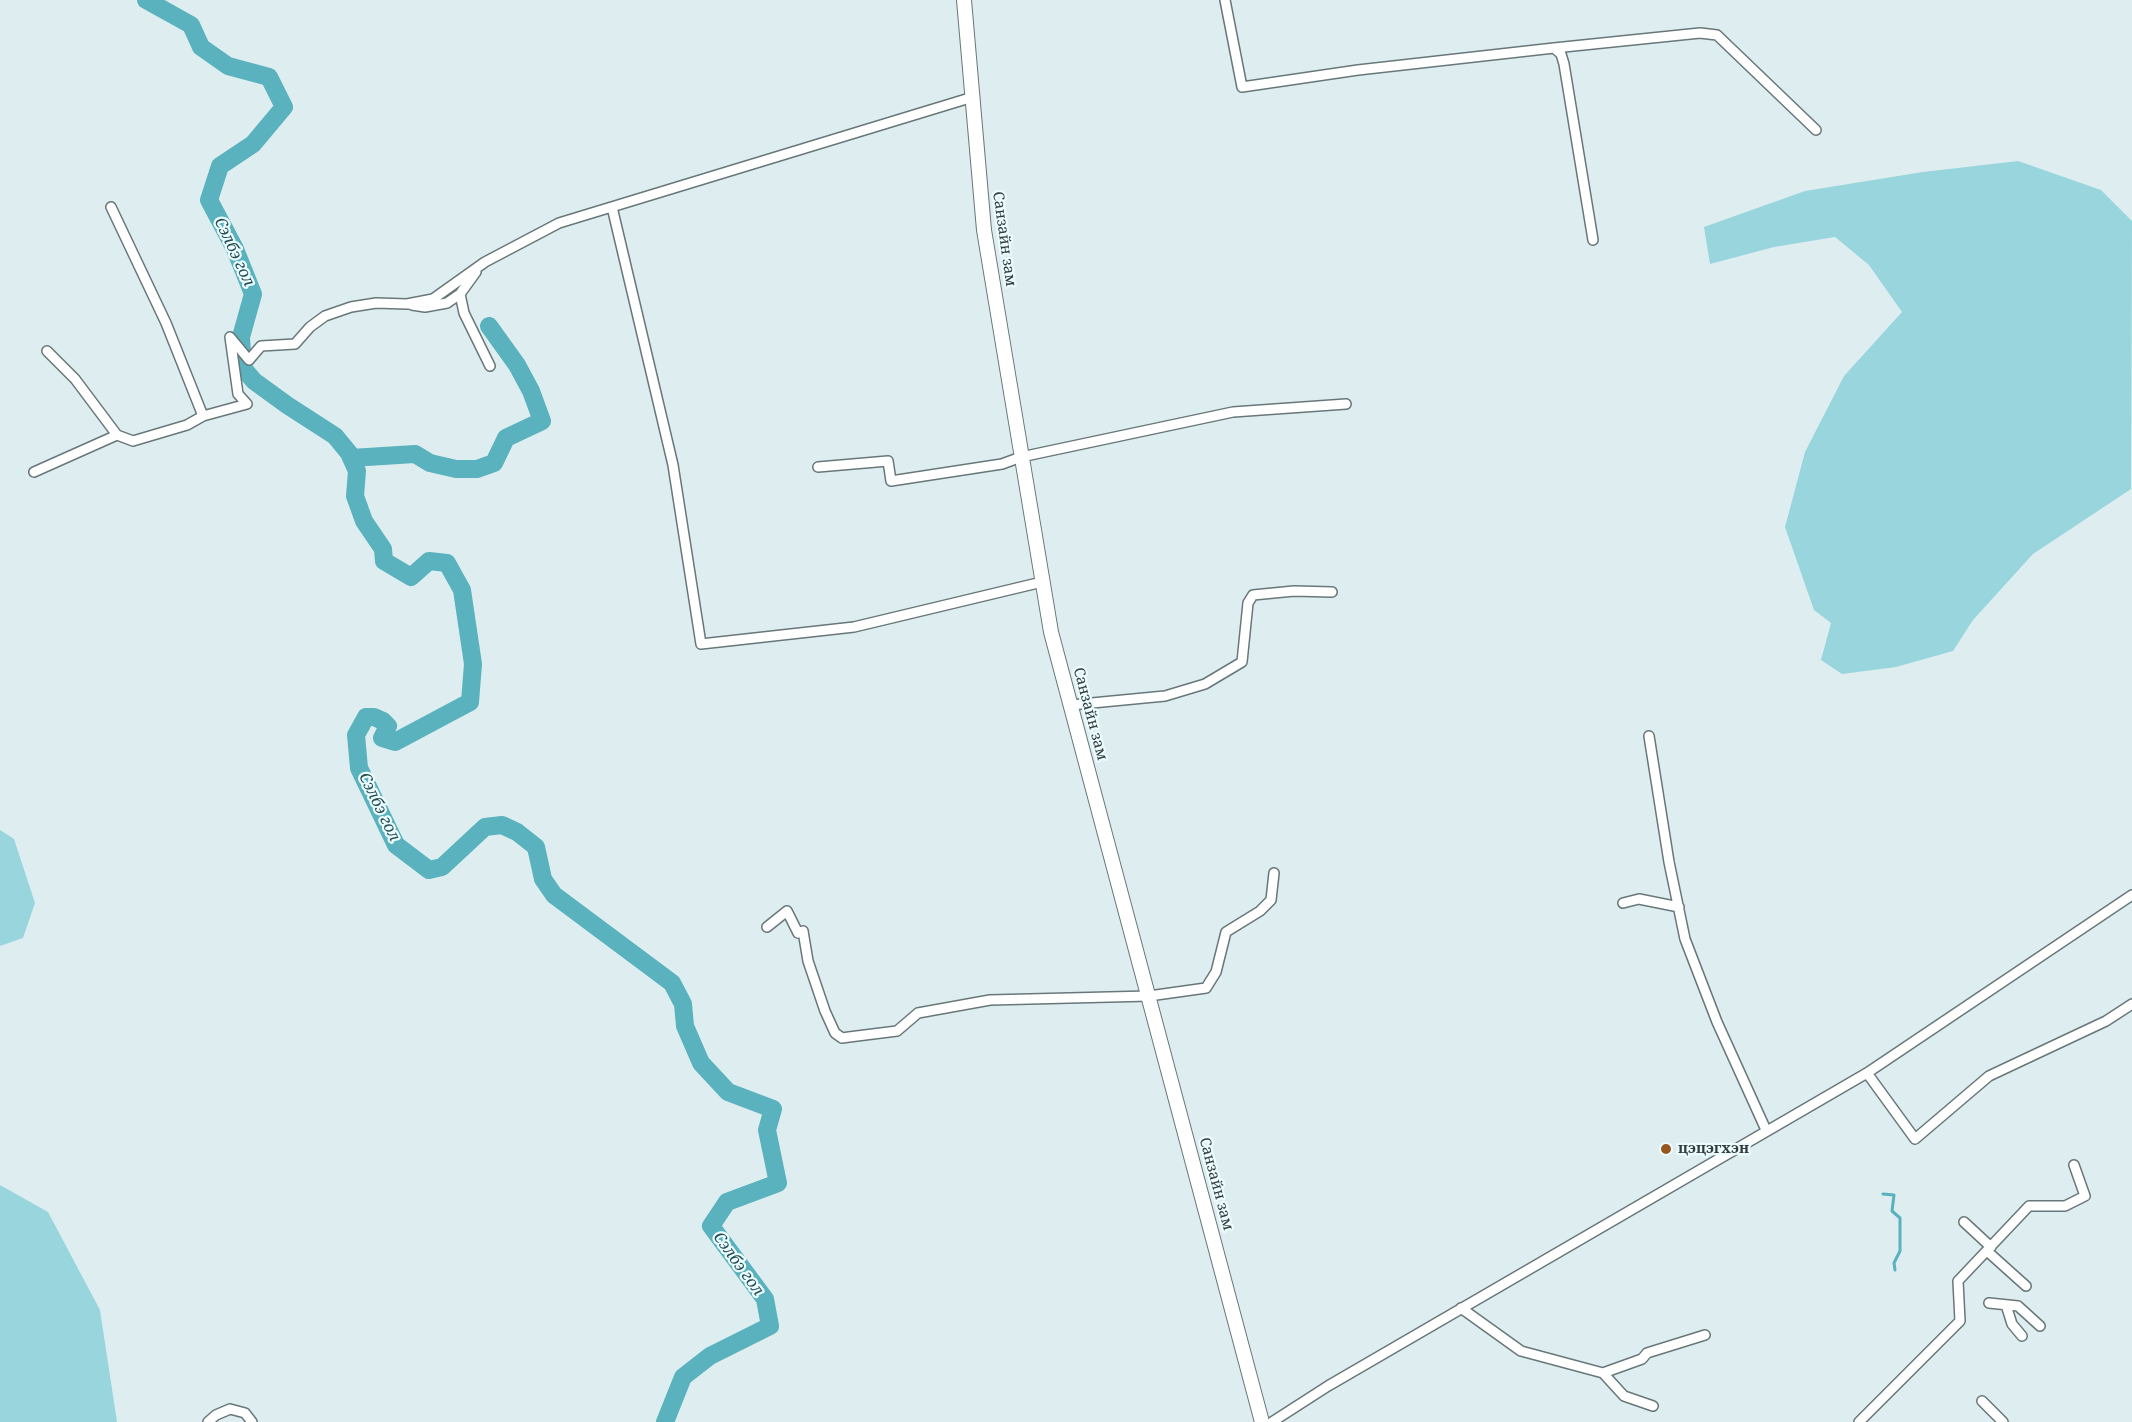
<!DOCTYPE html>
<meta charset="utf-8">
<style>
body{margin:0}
canvas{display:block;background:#deeef0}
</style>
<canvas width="2132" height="1422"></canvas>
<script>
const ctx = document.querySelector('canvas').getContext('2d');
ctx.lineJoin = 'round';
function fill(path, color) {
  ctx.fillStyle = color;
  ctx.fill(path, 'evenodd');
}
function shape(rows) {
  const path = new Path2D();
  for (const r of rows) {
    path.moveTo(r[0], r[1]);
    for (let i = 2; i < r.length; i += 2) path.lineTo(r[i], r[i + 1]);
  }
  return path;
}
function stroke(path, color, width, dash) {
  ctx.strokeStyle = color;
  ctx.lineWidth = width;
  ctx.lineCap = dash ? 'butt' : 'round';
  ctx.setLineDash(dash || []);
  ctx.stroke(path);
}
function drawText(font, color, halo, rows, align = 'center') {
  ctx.font = font + ' "Noto Serif",serif';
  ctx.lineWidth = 4.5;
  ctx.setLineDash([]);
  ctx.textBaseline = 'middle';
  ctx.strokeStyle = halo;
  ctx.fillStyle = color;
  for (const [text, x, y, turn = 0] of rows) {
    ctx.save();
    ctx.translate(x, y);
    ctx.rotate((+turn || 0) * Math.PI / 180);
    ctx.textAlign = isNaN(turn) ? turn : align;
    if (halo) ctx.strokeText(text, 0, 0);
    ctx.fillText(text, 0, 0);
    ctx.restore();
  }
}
const green = shape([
 [2018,161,2101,190,2132,221,2131,489,2033,554,1973,620,1953,651,1896,667,1842,674,1821,660,1831,623,1814,610,1785,527,1805,452,1844,376,1902,312,1869,265,1835,237,1774,247,1710,264,1704,227,1805,191,1923,172],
 [0,830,14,839,35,903,23,938,0,946],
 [0,1185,48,1212,100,1310,117,1422,0,1422]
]);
const stream = shape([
 [1883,1194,1894,1195,1892,1211,1900,1218,1900,1251,1894,1263,1895,1270]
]);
const river = shape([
 [146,0,191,25,201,47,228,66,269,77,284,107,253,144,220,166,209,200,235,249,253,294,241,337,243,368,254,381,287,405,335,436,349,453,357,471,355,496,364,521,383,549,384,561,411,577,429,561,447,563,462,590,473,664,470,702,395,742,382,738,388,726,383,721,374,717,366,717,356,735,359,768,396,845,429,870,442,867,485,827,502,825,517,832,536,847,543,879,554,895,672,983,683,1004,685,1026,701,1063,728,1092,773,1109,767,1130,778,1183,727,1202,711,1226,765,1299,770,1326,710,1356,683,1377,665,1422],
 [351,458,415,454,430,463,456,469,477,469,494,463,506,438,542,421,531,391,517,365,489,326]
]);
const street = shape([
 [1225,0,1242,87,1358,70,1554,48,1561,54,1564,64,1593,240],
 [1554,48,1700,33,1717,35,1816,130],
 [111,207,166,323,203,416,247,404,238,394,230,337,249,360,261,346,295,344,310,327,325,316,351,307,376,303,407,304,433,299,485,262,559,223,973,97],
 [612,207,673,465,701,644,854,627,1042,582],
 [460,294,464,313,490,366],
 [412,305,425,307,447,303,460,294,476,272],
 [47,351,75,379,117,435,133,441,187,425,203,416],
 [818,467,888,461,891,481,1002,464,1021,457,1233,412,1346,404],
 [34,472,117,435],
 [1071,705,1165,696,1205,684,1242,662,1248,603,1253,595,1294,591,1332,592],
 [1649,736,1669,862,1685,939,1717,1022,1766,1130],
 [1623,903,1639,899,1679,907],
 [767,927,787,911,798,933,803,931,808,961,825,1011,835,1033,842,1038,849,1037,897,1031,918,1013,990,1000,1149,996,1206,988,1216,972,1226,932,1260,911,1271,900,1274,873],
 [1867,1073,1915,1139,1989,1076,2106,1021,2132,1004],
 [1964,1222,1991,1247],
 [1987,1251,2026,1286],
 [1989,1303,2018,1306,2040,1326],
 [2006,1305,2012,1324,2022,1336],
 [1461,1308,1521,1351,1603,1373,1624,1396,1653,1406],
 [1603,1373,1642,1359,1647,1353,1705,1335],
 [1982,1401,2003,1422],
 [208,1422,216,1415,230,1409,245,1413,252,1422],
 [1272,1422,1328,1386,1867,1073,2132,895],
 [1859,1422,1960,1321,1958,1281,2029,1206,2065,1206,2085,1196,2074,1165]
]);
const secondary = shape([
 [964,0,984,230,1051,632,1262,1422]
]);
const markers = [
 [1666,1149,6,"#985722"]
];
const streetNames = [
 ["Санзайн зам",1004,239,82],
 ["Санзайн зам",1090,714,75],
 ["Санзайн зам",1216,1184,75]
];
const poiNames = [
 ["цэцэгхэн",1678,1149]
];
const waterNames = [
 ["Сэлбэ гол",234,252,65],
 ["Сэлбэ гол",379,807,64],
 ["Сэлбэ гол",738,1264,54]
];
fill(green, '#98d5dd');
stroke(stream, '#59b2bd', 3);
stroke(river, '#59b2bd', 18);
stroke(street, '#687779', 12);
stroke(secondary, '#687779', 16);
stroke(street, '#fff', 9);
stroke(secondary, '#fff', 14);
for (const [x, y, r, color] of markers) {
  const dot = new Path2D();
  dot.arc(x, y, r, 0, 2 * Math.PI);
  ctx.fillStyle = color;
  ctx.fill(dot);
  stroke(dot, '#ebfcfe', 2);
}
drawText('15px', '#363c3d', '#ebfcfe', streetNames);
drawText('bold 15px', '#363c3d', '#ebfcfe', poiNames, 'left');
drawText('italic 16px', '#234b51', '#ebfcfe', waterNames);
</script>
